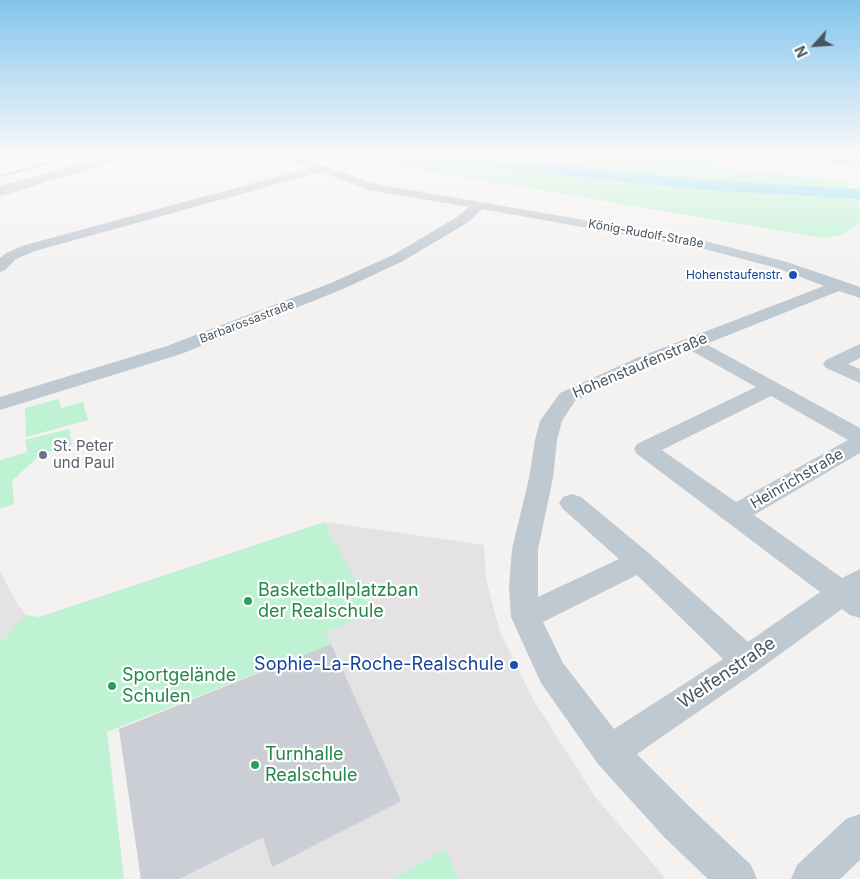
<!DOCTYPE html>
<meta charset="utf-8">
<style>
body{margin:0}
#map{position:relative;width:860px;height:879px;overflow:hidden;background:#f4f1f1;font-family:Inter,sans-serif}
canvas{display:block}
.north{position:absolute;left:790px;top:20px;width:50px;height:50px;-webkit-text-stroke:4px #fff;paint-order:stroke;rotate:244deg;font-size:14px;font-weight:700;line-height:20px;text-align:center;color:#485560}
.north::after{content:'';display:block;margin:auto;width:18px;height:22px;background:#485560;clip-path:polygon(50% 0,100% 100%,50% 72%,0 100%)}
</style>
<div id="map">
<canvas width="860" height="879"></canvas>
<div class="north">N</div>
</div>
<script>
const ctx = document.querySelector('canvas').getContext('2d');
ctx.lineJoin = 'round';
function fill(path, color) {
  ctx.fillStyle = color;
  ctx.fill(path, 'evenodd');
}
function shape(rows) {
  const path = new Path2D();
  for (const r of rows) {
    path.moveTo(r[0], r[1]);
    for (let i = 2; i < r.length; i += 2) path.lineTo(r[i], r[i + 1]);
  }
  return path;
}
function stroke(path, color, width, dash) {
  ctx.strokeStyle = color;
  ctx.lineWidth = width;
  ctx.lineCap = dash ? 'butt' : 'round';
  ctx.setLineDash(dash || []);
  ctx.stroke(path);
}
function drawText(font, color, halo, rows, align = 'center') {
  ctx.font = font + ' Inter,sans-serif';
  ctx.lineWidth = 4.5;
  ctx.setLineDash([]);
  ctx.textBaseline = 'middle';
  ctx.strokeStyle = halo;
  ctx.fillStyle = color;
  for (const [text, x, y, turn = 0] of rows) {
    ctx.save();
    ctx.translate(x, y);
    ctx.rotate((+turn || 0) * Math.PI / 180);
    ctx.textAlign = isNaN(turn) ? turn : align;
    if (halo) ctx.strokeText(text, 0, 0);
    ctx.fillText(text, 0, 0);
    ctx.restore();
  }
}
const education = shape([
 [324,522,484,545,486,579,500,632,534,701,596,798,666,879,141,879,119,729,330,644,326,632,372,613],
 [0,571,16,602,26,615,0,643]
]);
const green = shape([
 [362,154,418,154,450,162,611,181,717,191,859,199,860,223,841,235,824,238,372,162],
 [476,154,717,154,716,167,842,181,849,188,682,178],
 [59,399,61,408,83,402,88,420,26,437,25,408],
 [69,429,72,445,41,454,12,481,14,504,0,509,0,460,27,452,25,440],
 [324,522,373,613,326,632,331,644,107,732,124,879,0,879,0,643,26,615,39,617],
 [445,849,459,879,393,879]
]);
const water = shape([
 [418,154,476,154,682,178,860,189,860,199,717,191,611,181,450,162]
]);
const building = shape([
 [331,644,401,801,272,867,263,837,179,879,141,879,119,729]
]);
const street = shape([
 [278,154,292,154,371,183,705,241,787,262,860,287,860,298,839,291,706,344,860,428,860,453,754,515,842,578,860,569,860,618,850,615,842,609,757,671,637,754,693,810,751,865,757,879,708,879,665,838,598,764,541,683,511,617,509,588,512,549,529,478,535,440,540,421,560,393,639,357,824,286,777,268,704,249,482,209,467,223,403,261,343,289,181,354,0,410,0,397,167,346,331,283,393,255,457,217,469,207,368,190,321,172,35,251,16,259,5,270,0,272,0,258,6,253,25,245,310,168,279,156,278,154],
 [690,350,756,387,637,444,634,449,637,454,820,592,748,642,650,554,581,497,572,494,563,497,559,503,563,509,619,559,538,597,538,549,553,478,557,440,562,421,575,401,653,365,690,350],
 [771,396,848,440,736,502,662,450,771,396],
 [637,575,723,659,614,729,563,663,543,622,637,575],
 [777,154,806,154,860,161,860,167,782,157,777,154],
 [860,344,860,358,848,364,860,369,860,383,826,368,823,364,826,360,860,344],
 [860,814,860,860,840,879,791,879,797,865,846,819,860,814]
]);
const secondary = shape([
 [112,154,133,154,131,157,0,196,0,186,112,154]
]);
const rail = shape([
 [0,176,81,154]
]);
const markers = [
 [793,275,5,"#1a4fb4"],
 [43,455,5,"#6b7280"],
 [248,601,5,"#2e9e5b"],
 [514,665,5,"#1a4fb4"],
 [112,686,5,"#2e9e5b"],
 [255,765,5,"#2e9e5b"]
];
const farStreetnames = [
 ["König-Rudolf-Straße",646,234,10],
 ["Barbarossastraße",247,322,-21]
];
const farTransitnames = [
 ["Hohenstaufenstr.",783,275]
];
const streetNames = [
 ["Hohenstaufenstraße",640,366,-23],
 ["Heinrichstraße",797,479,-30]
];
const worshipNames = [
 ["St. Peter",53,446],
 ["und Paul",53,463]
];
const nearLeisurenames = [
 ["Basketballplatzban",258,591],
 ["der Realschule",258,612],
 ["Sportgelände",122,676],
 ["Schulen",122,697],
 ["Turnhalle",265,755],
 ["Realschule",265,776]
];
const nearTransitnames = [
 ["Sophie-La-Roche-Realschule",504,665]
];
const nearStreetnames = [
 ["Welfenstraße",727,673,-34]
];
fill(education, '#e5e2e3');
fill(green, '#bff2d2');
fill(water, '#8adef1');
fill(building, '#cbced4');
fill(street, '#bfc9d1');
fill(secondary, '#bfcad6');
stroke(rail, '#b3b7bc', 2);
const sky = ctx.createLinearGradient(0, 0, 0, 277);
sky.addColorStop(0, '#82c5ec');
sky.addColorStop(0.56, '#faf9f9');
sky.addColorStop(1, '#faf9f900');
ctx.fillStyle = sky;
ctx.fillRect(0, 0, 860, 277);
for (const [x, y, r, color] of markers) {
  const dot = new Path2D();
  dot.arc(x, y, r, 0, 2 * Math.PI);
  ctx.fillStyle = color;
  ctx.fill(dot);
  stroke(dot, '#fff', 2);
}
drawText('12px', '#485560', '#fff', farStreetnames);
drawText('12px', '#164399', '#fff', farTransitnames, 'right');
drawText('15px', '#485560', '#fff', streetNames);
drawText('15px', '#5b616d', '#fff', worshipNames, 'left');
drawText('18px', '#27864d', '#fff', nearLeisurenames, 'left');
drawText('18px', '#164399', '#fff', nearTransitnames, 'right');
drawText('18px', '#485560', '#fff', nearStreetnames);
</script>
